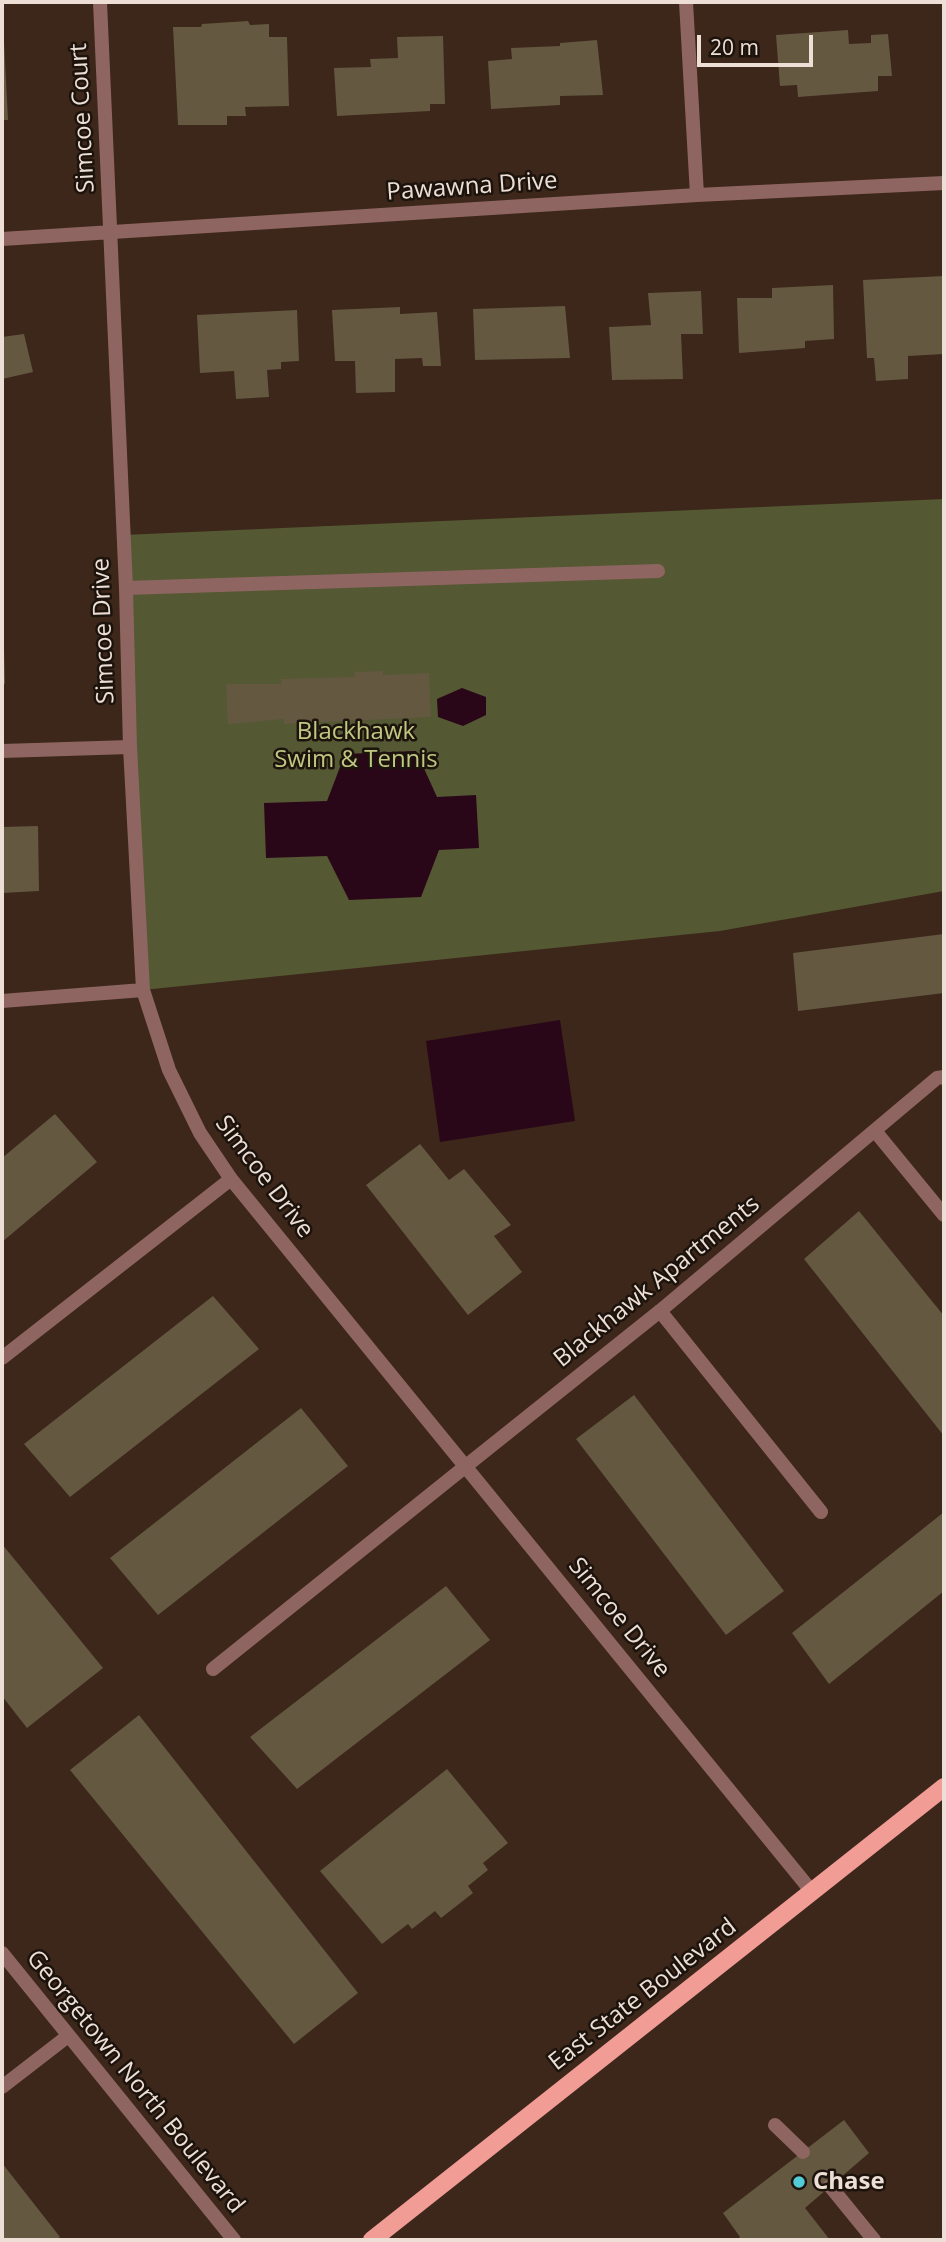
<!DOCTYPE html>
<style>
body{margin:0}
#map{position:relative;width:946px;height:2242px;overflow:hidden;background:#3c271a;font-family:"Open Sans",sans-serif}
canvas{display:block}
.frame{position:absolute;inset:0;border:4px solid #eddfd6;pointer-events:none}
.scale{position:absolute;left:697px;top:35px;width:116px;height:32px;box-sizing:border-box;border:4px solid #eddfd6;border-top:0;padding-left:9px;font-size:21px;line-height:24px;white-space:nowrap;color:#eddfd6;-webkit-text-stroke:5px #1c130d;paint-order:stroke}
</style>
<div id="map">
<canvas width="946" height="2242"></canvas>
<div class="frame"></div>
<div class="scale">20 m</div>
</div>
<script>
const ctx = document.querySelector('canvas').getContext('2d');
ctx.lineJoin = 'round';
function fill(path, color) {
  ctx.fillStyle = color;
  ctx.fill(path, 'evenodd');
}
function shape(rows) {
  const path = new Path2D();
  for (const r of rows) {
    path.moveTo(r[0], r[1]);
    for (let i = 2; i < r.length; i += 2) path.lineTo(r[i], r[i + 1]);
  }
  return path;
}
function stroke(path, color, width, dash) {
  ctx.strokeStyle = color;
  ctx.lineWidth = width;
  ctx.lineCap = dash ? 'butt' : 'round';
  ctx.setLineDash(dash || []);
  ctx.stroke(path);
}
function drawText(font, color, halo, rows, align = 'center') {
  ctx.font = font + ' "Open Sans",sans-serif';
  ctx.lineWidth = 5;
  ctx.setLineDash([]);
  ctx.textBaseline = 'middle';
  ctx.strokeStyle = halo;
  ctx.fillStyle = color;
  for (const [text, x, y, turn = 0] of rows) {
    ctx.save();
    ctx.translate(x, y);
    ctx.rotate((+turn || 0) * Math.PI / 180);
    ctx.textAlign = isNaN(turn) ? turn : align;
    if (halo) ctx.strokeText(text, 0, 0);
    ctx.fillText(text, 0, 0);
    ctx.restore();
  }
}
const green = shape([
 [944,499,944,891,720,931,143,990,123,535]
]);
const water = shape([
 [462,688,486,697,486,715,463,726,438,717,437,699],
 [416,751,437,797,476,795,479,848,439,850,421,897,349,900,327,856,266,858,264,803,327,801,345,754],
 [560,1020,575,1121,440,1142,426,1041]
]);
const building = shape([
 [248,21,250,25,269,24,269,37,287,37,289,106,245,107,246,116,227,116,227,125,178,125,173,27,201,27,202,24],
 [848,30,849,44,871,43,871,35,888,34,892,76,878,76,878,91,798,97,797,85,780,86,776,35],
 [443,36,445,104,430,104,430,111,337,116,334,68,371,67,370,59,398,58,397,37],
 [597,40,603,95,560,96,560,105,491,109,488,61,512,59,511,48,560,46,560,43],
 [2,41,4,41,8,120,2,120],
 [944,276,944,354,908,356,908,379,876,381,874,358,867,358,863,280],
 [833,285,834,339,805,341,805,348,739,353,737,298,772,298,772,288],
 [701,291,703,334,681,334,683,379,612,380,609,327,651,325,648,293],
 [565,306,570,358,475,360,473,309],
 [400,307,400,314,437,312,441,366,423,366,422,358,395,359,395,392,356,393,355,361,335,361,332,310],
 [297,310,299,361,281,362,281,369,267,370,269,397,236,399,234,371,200,373,197,315],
 [24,334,33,372,2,379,2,337],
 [2,647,4,647,5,684,2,685],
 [383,671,383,675,429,673,431,717,284,724,284,719,228,724,226,684,282,684,281,679,355,677,355,672],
 [38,826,39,891,2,893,2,827],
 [944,934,944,993,798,1011,793,953],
 [55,1114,97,1162,2,1242,2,1158],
 [420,1144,449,1180,464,1169,511,1225,494,1236,522,1272,468,1315,366,1185],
 [859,1211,944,1316,944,1436,804,1259],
 [213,1296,259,1349,70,1497,24,1444],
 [634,1395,784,1591,726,1635,576,1439],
 [301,1408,348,1466,158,1615,110,1558],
 [944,1512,944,1591,829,1684,792,1633],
 [2,1544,103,1668,27,1728,2,1696],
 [446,1586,490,1640,297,1789,250,1737],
 [139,1715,358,1993,294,2044,70,1770],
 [447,1769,508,1843,483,1863,488,1870,468,1886,473,1893,441,1918,435,1911,412,1929,408,1924,382,1944,320,1871],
 [844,2120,869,2153,805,2208,830,2240,736,2240,740,2237,723,2213],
 [2,2163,60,2237,56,2240,2,2240]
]);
const service = shape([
 [126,588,658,571],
 [2,751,130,747],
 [660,1311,821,1512],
 [2,1358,231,1179],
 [213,1669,466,1466],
 [2,2087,68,2036],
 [775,2125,803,2152],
 [830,2186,874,2240]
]);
const minor = shape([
 [100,2,126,588,130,747,143,990,169,1070,200,1133,231,1179,813,1893],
 [686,2,697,195],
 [2,239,697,195,944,183],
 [2,1001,143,990],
 [875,1131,944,1215],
 [466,1466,660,1311,937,1078,944,1077],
 [2,1953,234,2240]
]);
const primary = shape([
 [372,2240,944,1787]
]);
const markers = [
 [799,2182,7,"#52ccd6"]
];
const streetNames = [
 ["Simcoe Court",83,118,-93],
 ["Pawawna Drive",472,187,-4],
 ["Simcoe Drive",104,631,-92],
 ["Simcoe Drive",264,1177,53],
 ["Blackhawk Apartments",657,1282,-39],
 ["Simcoe Drive",619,1618,51],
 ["East State Boulevard",643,1995,-38],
 ["Georgetown North Boulevard",135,2082,51]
];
const parkNames = [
 ["Blackhawk",356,732],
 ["Swim & Tennis",356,760]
];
const poiNames = [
 ["Chase",813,2182]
];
fill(green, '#545833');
fill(water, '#2a0718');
fill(building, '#645841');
stroke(service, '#8f6562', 14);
stroke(minor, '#8f6562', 14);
stroke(primary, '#f29c96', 18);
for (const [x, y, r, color] of markers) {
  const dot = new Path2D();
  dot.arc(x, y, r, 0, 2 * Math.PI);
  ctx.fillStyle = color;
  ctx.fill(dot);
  stroke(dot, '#1c130d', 2.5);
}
drawText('24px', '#eddfd6', '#1c130d', streetNames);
drawText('24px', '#bfc781', '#1c130d', parkNames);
drawText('bold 24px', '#eddfd6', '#1c130d', poiNames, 'left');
</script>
